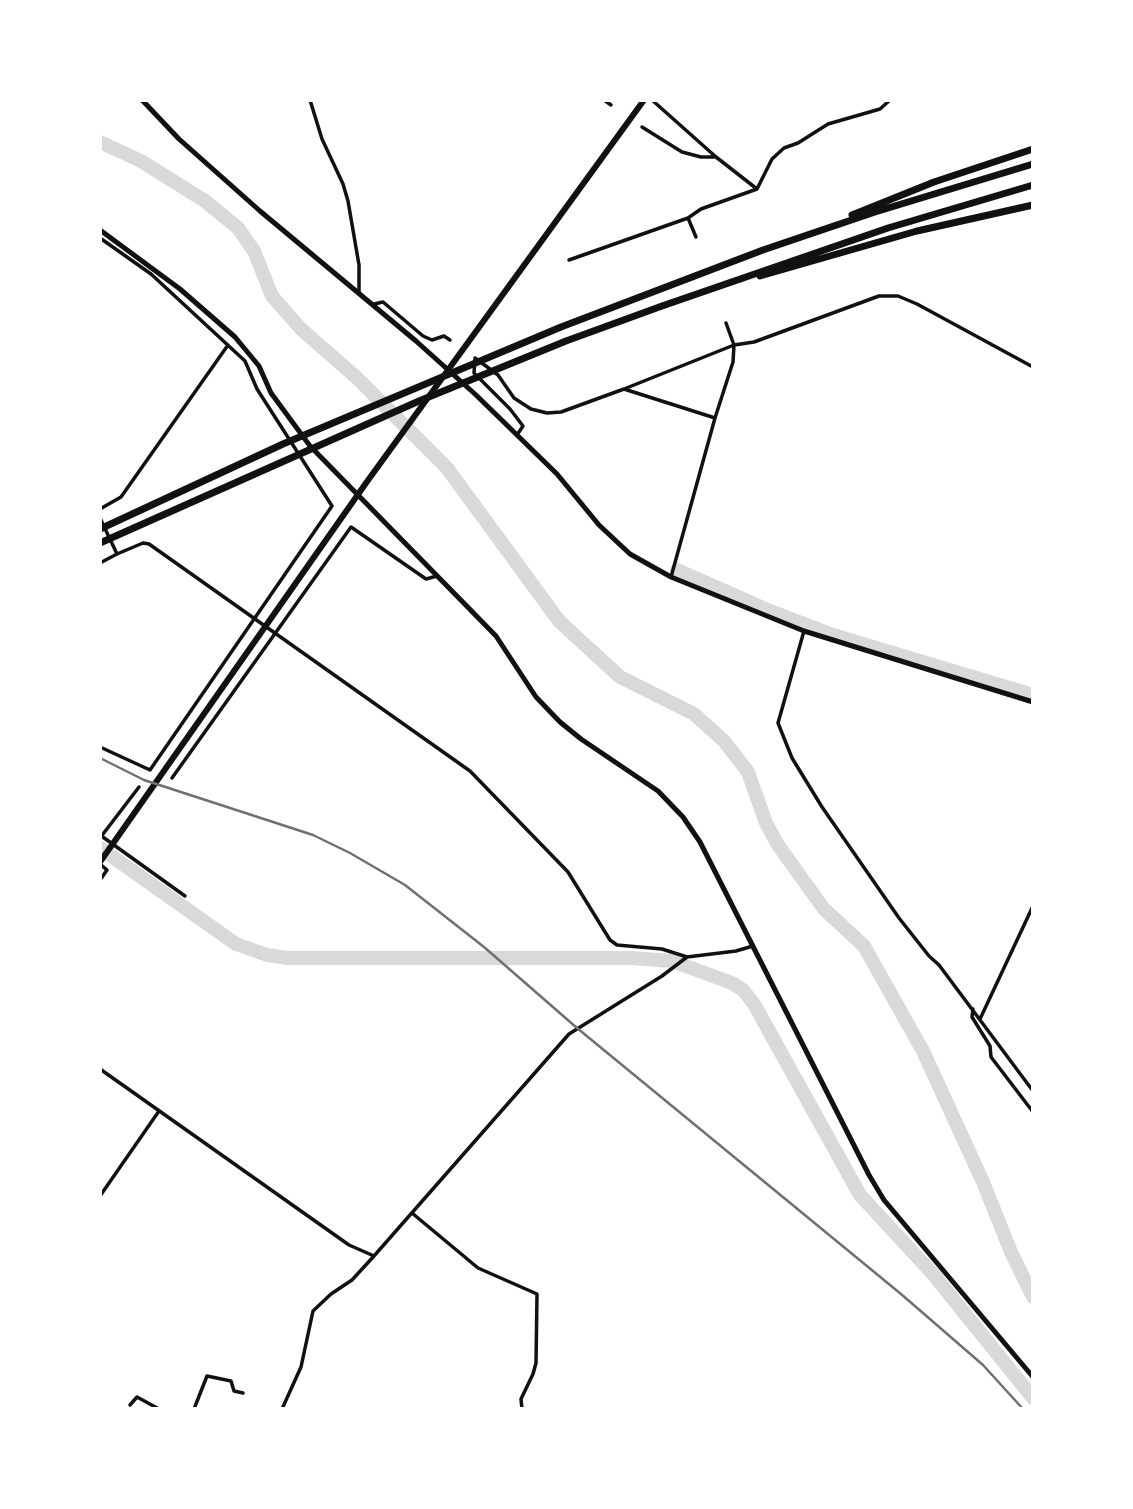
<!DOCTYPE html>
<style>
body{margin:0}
#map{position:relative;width:1133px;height:1509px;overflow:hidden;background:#fff;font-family:Overpass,sans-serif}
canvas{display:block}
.frame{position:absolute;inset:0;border:102px solid #fff;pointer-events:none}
</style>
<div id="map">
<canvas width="1133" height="1509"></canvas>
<div class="frame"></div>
</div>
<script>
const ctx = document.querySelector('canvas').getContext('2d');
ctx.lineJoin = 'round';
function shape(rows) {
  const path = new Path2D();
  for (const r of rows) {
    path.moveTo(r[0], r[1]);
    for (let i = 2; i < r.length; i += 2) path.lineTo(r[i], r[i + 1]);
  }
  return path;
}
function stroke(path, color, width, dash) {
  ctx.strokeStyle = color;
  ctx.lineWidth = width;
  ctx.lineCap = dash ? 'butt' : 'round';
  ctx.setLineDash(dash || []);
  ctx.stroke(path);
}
const river = shape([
 [100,142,141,161,205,201,238,228,254,251,272,296,301,329,356,377,447,468,559,621,620,677,694,714,724,741,748,772,766,823,778,845,824,909,864,946,923,1051,983,1182,1011,1252,1033,1297],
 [677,570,765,609,833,635,1033,695],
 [100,848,236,944,267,955,288,958,632,958,672,961,732,983,743,990,754,1004,860,1195,933,1274,1033,1398]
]);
const minor = shape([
 [310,100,322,139,343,184,348,201,359,265,359,293],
 [604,100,611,105],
 [652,100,716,157,757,189],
 [642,127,682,152,701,157,714,157],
 [688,218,696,237],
 [100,238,151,274,245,361,257,389,332,506,150,770,100,747],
 [569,260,688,218,701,209,757,189,772,159,784,148,798,143,828,124,880,109,890,100],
 [374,304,383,302,423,336,432,340,444,336,450,340],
 [624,389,734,345,754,342,879,296,898,296,917,304,1033,367],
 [517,435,523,426,510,409,474,373,475,358,498,375,514,398,531,409,547,413,561,412,624,389,715,418],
 [100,509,121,497,228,345],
 [100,518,117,554,100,563],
 [117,554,143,543,149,544,470,771,568,872,610,940,617,945,662,949,687,957],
 [671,577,715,418,733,362,734,345,726,323],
 [804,631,778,723,792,758,822,807,899,918,929,956,939,965,1033,1091],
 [172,778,351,527,426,579,437,576],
 [100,835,185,896],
 [100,838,139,787],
 [100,864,107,870,100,880],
 [973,1009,972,1017,990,1046,991,1057,1033,1112],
 [980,1019,1033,906],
 [100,1069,349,1245,374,1256],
 [100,1196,159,1111],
 [412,1213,478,1268,537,1294,536,1363,533,1374,521,1399,522,1409],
 [130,1405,137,1397,159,1409],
 [194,1409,207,1376,231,1381,234,1391,243,1393],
 [282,1409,301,1367,313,1311,331,1294,352,1280,374,1256,569,1034,662,976,687,957,736,951,753,946]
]);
const tertiary = shape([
 [142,100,179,139,260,211,416,341,476,395,557,474,599,525,630,554,671,577,804,631,1033,702]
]);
const secondary = shape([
 [100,230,180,289,235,337,259,366,271,393,310,446,496,636,536,697,560,722,581,739,658,791,683,817,700,842,869,1175,884,1200,1033,1377]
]);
const trunk = shape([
 [100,862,366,483,644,100]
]);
const motorway = shape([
 [852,215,934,182,1033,149],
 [760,276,917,231,1033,205],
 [100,529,283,444,561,327,763,250,875,212,1033,164],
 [100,543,419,401,566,341,662,306,888,228,1033,185]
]);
const rail = shape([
 [100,758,144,780,313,835,350,853,405,885,484,947,577,1028,901,1294,983,1365,1023,1409]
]);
stroke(river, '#d9d9d9', 14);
stroke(minor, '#111', 3.5);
stroke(tertiary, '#111', 5);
stroke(secondary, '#111', 5);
stroke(trunk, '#111', 6);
stroke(motorway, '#111', 7);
stroke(rail, '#707070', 2.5);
</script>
